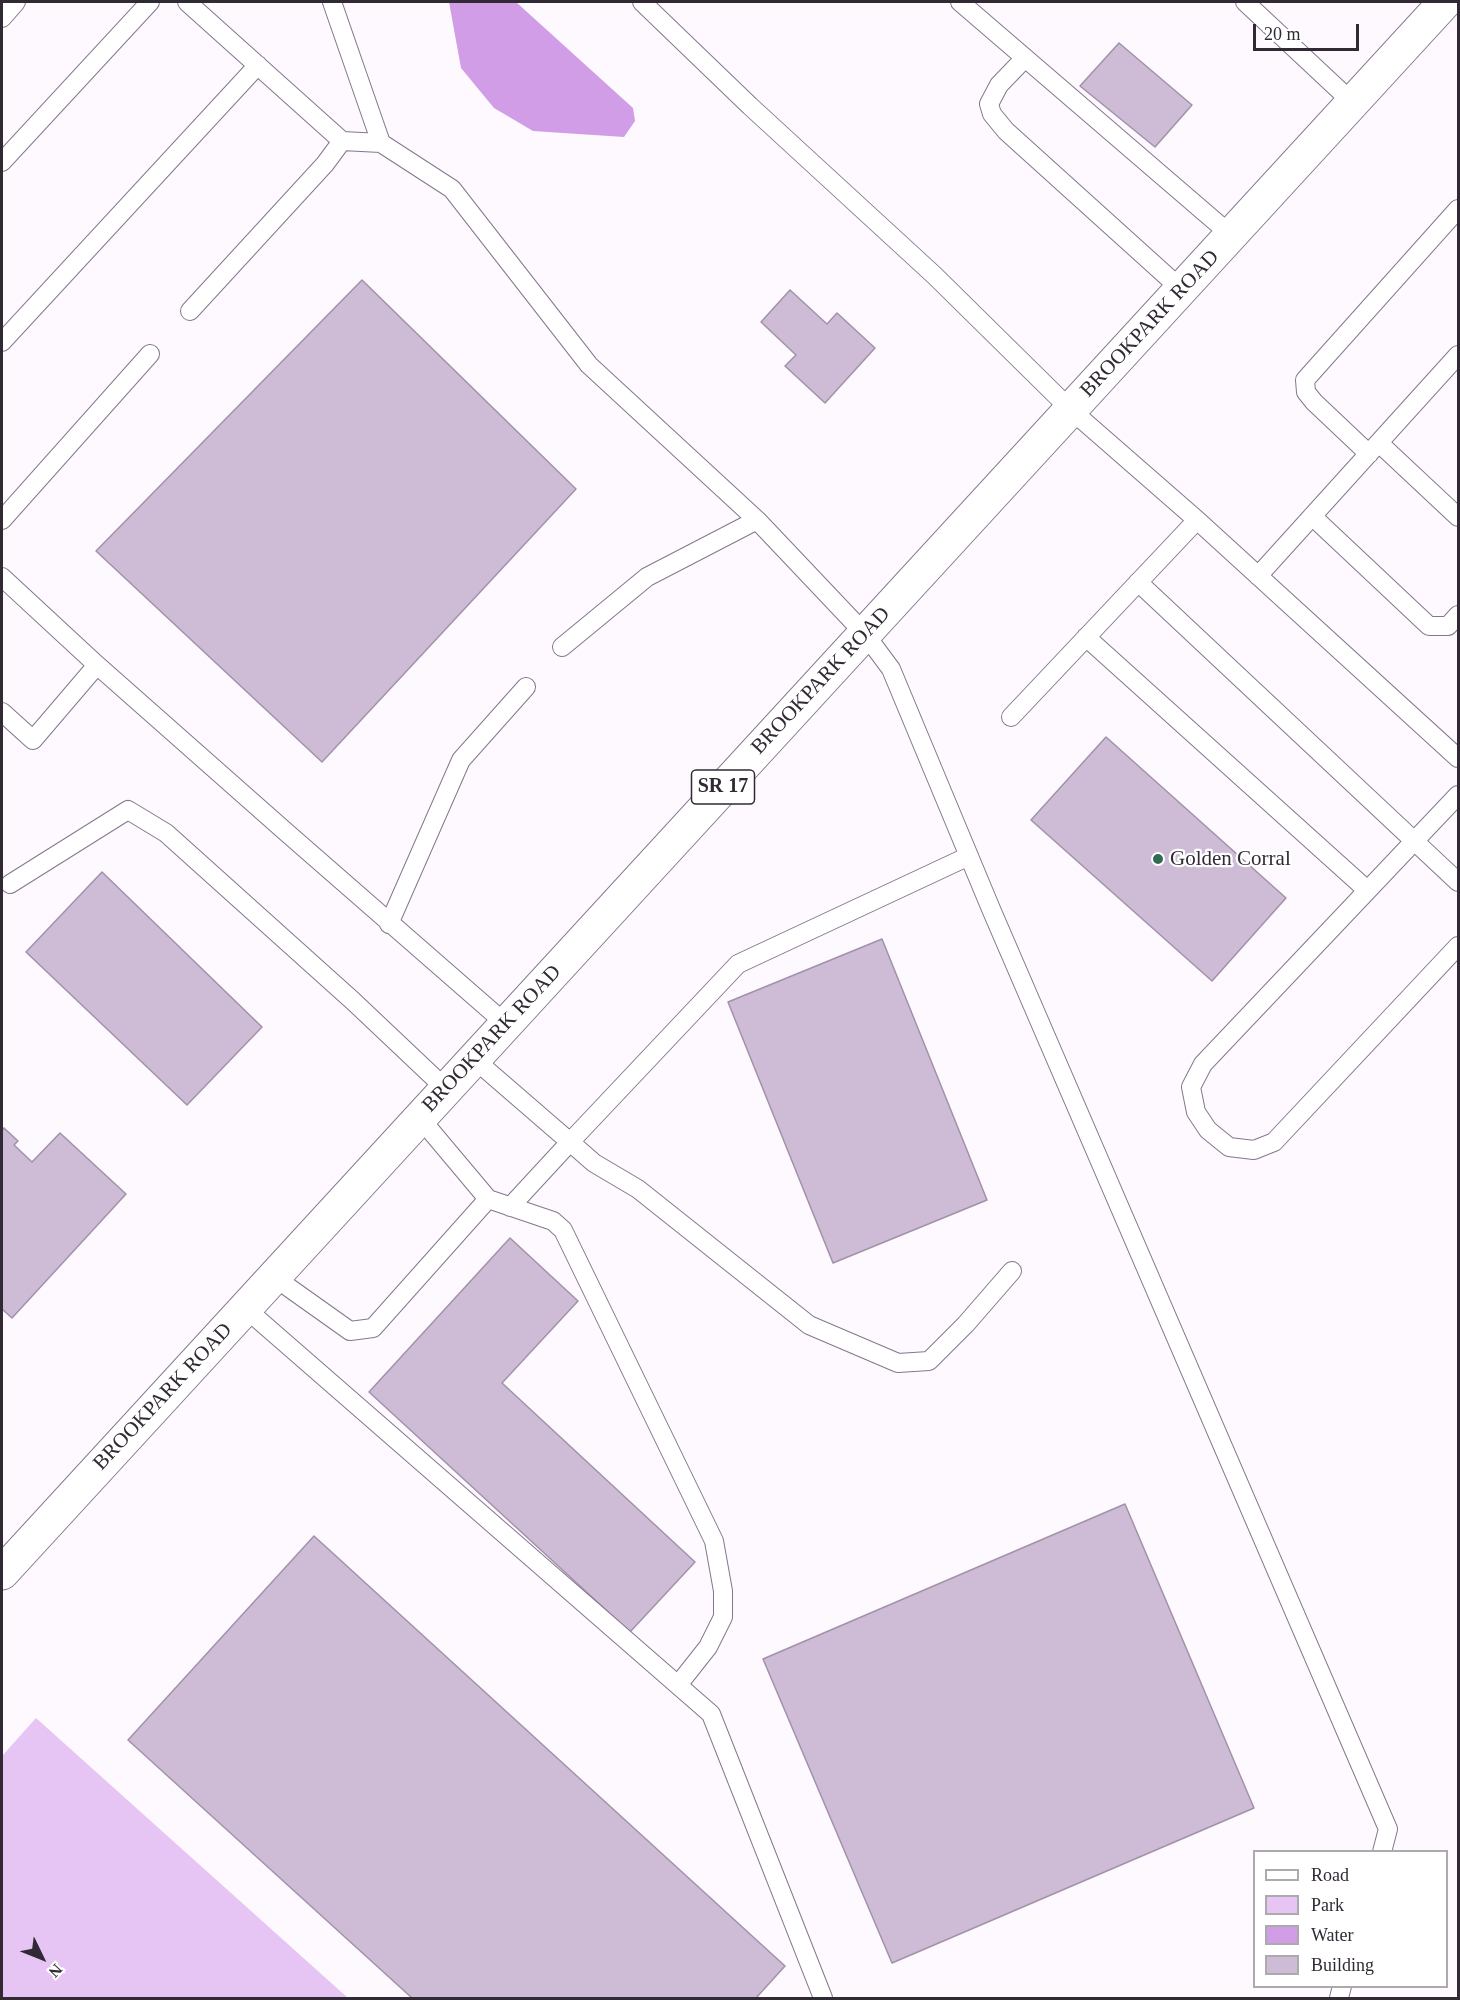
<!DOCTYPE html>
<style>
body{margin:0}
#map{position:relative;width:1460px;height:2000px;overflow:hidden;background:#fdf9ff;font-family:"Times New Roman",serif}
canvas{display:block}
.frame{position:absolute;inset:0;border:3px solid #312a34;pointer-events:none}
.legend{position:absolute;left:1253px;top:1850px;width:195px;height:138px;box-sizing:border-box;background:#fff;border:2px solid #adaaae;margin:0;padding:8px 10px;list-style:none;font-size:18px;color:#312a34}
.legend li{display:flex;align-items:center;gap:12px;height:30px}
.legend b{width:30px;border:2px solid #adaaae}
.north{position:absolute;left:12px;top:1928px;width:60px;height:60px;-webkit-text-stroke:4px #fff;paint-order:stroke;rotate:133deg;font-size:16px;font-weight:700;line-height:24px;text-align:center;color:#312a34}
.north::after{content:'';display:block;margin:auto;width:21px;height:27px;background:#312a34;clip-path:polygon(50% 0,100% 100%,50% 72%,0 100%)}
.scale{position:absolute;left:1253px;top:24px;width:106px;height:27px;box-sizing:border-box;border:3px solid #312a34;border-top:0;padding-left:8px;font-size:18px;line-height:21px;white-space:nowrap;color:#312a34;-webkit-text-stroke:4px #fff;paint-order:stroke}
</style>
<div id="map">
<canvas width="1460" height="2000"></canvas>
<div class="frame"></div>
<ul class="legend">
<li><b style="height:8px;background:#fff"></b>Road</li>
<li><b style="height:16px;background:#e6c5f4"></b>Park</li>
<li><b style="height:16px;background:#d09de6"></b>Water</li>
<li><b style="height:16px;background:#cebcd6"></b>Building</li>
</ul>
<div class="north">N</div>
<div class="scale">20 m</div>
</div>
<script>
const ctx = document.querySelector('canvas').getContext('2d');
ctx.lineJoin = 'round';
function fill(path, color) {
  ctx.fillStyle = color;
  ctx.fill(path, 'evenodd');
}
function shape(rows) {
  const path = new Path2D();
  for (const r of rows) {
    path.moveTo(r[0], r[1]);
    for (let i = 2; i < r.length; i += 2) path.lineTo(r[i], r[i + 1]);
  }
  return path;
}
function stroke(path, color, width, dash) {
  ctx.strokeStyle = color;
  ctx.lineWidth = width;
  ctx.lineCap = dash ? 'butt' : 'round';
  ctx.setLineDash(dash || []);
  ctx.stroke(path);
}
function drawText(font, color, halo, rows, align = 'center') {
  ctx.font = font + ' "Times New Roman",serif';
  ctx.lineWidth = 4.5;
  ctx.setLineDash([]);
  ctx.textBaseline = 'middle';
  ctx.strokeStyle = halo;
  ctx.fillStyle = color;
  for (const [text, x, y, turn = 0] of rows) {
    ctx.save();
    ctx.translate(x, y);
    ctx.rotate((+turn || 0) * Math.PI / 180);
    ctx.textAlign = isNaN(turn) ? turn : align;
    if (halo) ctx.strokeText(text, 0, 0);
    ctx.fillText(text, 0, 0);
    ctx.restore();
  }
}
const green = shape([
 [36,1718,348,1998,2,1998,2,1756]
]);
const water = shape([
 [449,2,516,2,633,108,635,121,624,137,533,131,494,108,461,68]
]);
const building = shape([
 [1119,43,1192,105,1155,147,1080,86,1119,43],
 [362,280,576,489,322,762,96,551,362,280],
 [790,290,827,324,837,313,875,348,825,403,785,366,796,355,761,322,790,290],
 [1106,737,1286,898,1212,981,1031,820,1106,737],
 [102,872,262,1027,187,1105,26,952,102,872],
 [882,939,987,1200,833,1263,728,1002,882,939],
 [4,1128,18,1141,14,1145,32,1162,60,1133,126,1194,12,1318,2,1309,2,1131,4,1128],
 [510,1238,578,1301,502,1383,695,1562,630,1632,369,1392,510,1238],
 [1125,1504,1254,1808,892,1963,763,1659,1125,1504],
 [314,1536,785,1966,756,1998,412,1998,128,1740,314,1536]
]);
const lane = shape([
 [187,2,342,141,381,143,452,189,589,365,757,520],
 [332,2,381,143],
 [642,2,750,106,934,275,1071,410,1197,520,1458,758],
 [960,2,1231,235],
 [1245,2,1353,103],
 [2,18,16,2],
 [1025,58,999,85,989,104,992,114,1006,131,1181,289],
 [2,162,150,2],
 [190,311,325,164,342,141],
 [2,342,258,65],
 [1379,443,1458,517],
 [1369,454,1314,402,1306,392,1305,380,1458,209],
 [1312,516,1429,626,1448,626,1458,615],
 [2,520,150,354],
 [1258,576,1458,355],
 [2,577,97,665,286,832,506,1024],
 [1138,582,1458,882],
 [1086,637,1367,890],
 [562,647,647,577,757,520,865,634,891,669,991,909,1388,1829,1382,1852],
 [2,712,33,740,97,665],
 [1011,717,1197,520],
 [1458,795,1203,1064,1191,1087,1196,1112,1208,1130,1229,1147,1254,1150,1274,1142,1458,946],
 [10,884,128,810,166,833,353,1001,446,1089],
 [389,924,461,760,526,687],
 [474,1059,570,1142,738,964,969,856],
 [420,1118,488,1199,553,1221,563,1230,714,1541,723,1591,723,1617,708,1647,678,1685],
 [510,1207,570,1142,594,1163,638,1189,809,1325,898,1363,929,1361,966,1324,1012,1271],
 [274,1277,350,1331,373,1328,488,1199],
 [245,1308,711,1714,823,1998],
 [1339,1998,1342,1986]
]);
const primary = shape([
 [2,1573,1445,2]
]);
const markers = [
 [1158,859,6,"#306b54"]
];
const shields = [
 [723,787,63]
];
const shieldNames = [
 ["SR 17",723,787]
];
const streetNames = [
 ["BROOKPARK ROAD",1150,324,-47],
 ["BROOKPARK ROAD",821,681,-47],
 ["BROOKPARK ROAD",492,1039,-47],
 ["BROOKPARK ROAD",163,1397,-47]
];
const poiNames = [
 ["Golden Corral",1170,859]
];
fill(green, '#e6c5f4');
fill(water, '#d09de6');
fill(building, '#cebcd6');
stroke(building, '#a191a9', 1.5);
stroke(lane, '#86768d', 20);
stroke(primary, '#86768d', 35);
stroke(lane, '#fff', 18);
stroke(primary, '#fff', 33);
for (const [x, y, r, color] of markers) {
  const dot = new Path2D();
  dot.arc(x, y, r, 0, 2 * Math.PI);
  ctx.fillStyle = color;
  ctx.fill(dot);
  stroke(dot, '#fff', 2);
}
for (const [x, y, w] of shields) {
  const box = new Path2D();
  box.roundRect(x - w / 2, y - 17, w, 34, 4.5);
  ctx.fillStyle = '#fff';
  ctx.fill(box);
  stroke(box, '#312a34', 1.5);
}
drawText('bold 20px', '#312a34', null, shieldNames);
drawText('21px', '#312a34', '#fff', streetNames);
drawText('21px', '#312a34', '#fff', poiNames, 'left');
</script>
